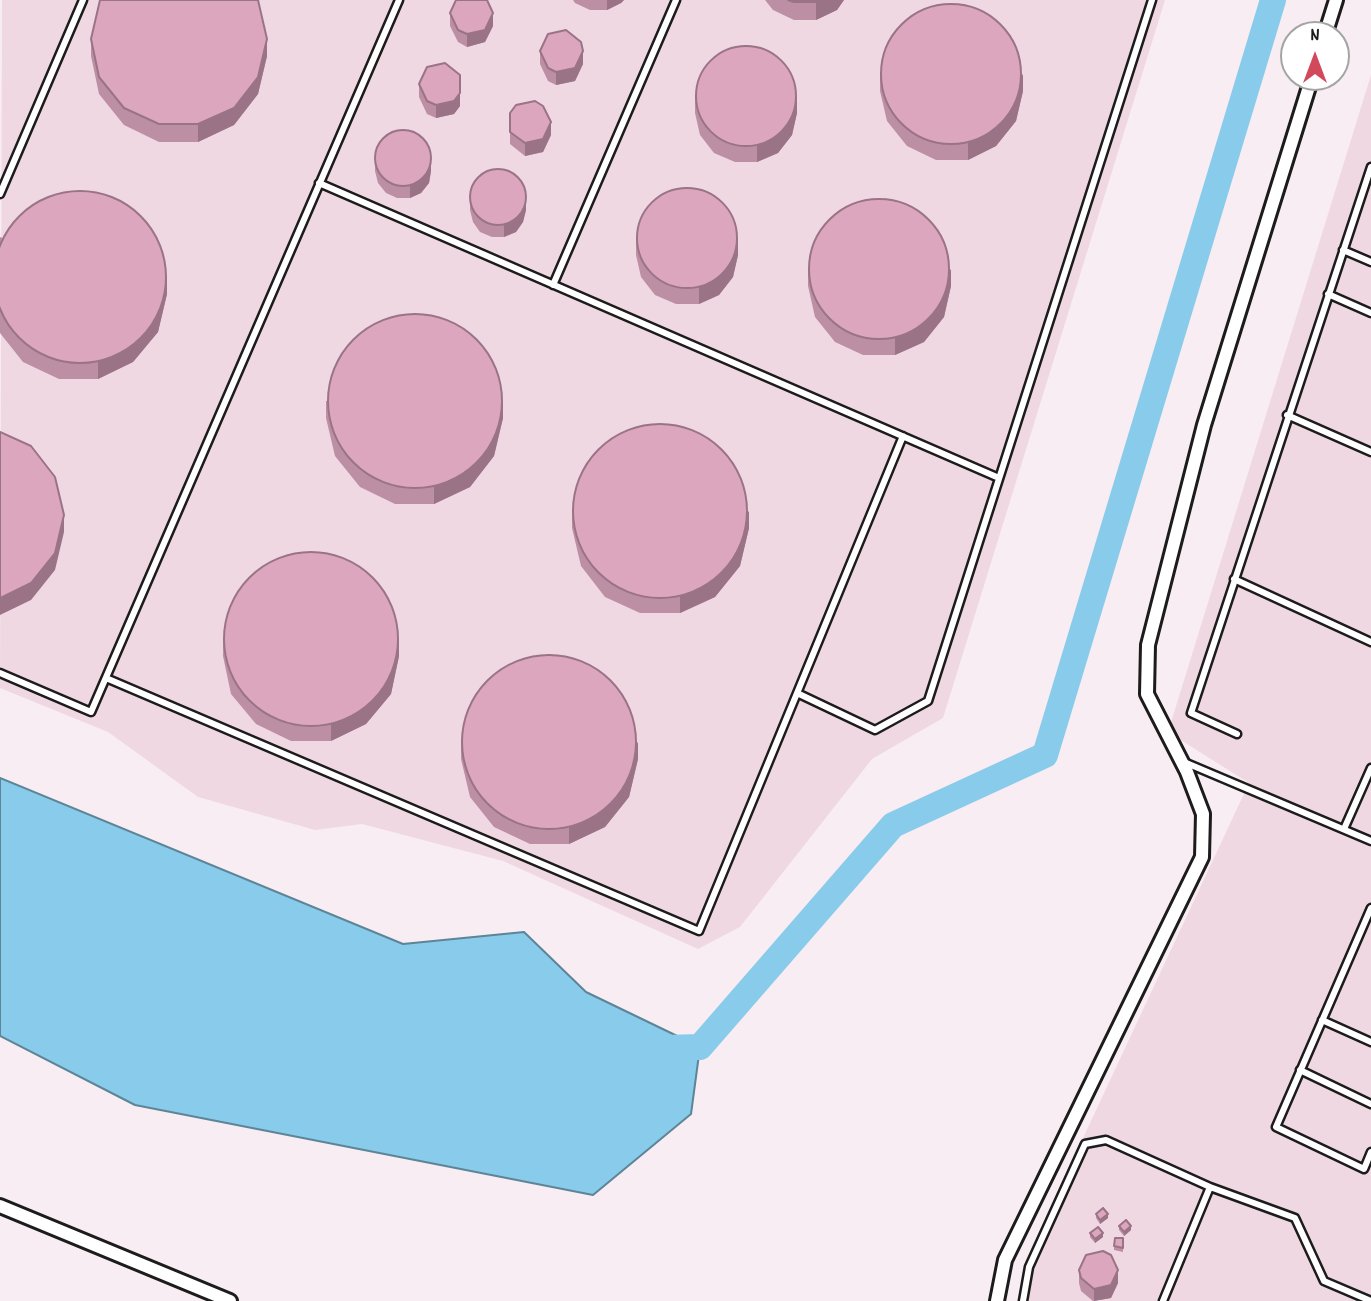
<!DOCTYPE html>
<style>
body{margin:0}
#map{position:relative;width:1371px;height:1301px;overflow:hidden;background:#f8edf2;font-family:Dekko,sans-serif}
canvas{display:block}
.north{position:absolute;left:1280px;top:21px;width:70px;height:70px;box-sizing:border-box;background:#fff;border:2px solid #a4a4a4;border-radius:50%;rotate:0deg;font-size:19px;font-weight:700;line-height:28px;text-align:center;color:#1c1c1c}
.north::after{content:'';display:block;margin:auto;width:24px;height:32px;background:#d1495b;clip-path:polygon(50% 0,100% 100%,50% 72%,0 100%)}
</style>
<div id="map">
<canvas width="1371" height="1301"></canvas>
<div class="north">N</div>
</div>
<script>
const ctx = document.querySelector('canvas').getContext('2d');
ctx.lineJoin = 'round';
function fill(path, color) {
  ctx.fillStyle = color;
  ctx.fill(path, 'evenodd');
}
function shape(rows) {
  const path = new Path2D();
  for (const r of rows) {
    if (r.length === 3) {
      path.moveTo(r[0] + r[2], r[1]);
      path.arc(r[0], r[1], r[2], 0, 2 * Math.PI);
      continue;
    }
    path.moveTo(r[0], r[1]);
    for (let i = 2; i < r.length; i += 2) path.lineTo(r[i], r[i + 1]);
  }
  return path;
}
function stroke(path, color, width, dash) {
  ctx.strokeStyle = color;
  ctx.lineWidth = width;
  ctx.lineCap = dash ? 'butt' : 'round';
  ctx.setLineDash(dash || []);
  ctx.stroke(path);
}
const built = shape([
 [2,0,1165,0,943,718,872,759,740,927,698,949,503,861,362,824,315,830,198,797,108,732,0,688],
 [1371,75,1371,1301,1018,1301,1025,1262,1249,783,1168,732]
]);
const water = shape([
 [0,778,403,944,524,932,586,992,700,1047,691,1114,593,1195,135,1105,0,1036,0,778]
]);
const river = shape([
 [664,1048,700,1047,893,825,1045,755,1273,0]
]);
const lane = shape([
 [319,183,999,478],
 [0,194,83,0],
 [1343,250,1371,262],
 [553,285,676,0],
 [1328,294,1371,313],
 [1287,415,1371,452],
 [1234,579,1371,642],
 [0,673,91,712,399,0],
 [106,678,699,931,903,436],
 [797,693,875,730,928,701,1152,0],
 [1237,734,1191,713,1371,167],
 [1184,762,1371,841],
 [1344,829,1371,768],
 [1371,908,1276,1127,1364,1169,1371,1152],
 [1322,1020,1371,1042],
 [1300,1070,1371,1104],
 [1023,1301,1029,1267,1085,1144,1106,1140,1210,1187],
 [1163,1301,1210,1187,1295,1218,1324,1281,1371,1301]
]);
const street = shape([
 [1325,35,1336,0],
 [0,1206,230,1301],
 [997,1301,1005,1260,1202,857,1203,814,1187,772,1147,694,1148,645,1204,425,1312,77]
]);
const wall = shape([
 [573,0,624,0,621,3,607,10,590,10,575,3],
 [765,0,844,0,837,10,816,20,794,20,773,10],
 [450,13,493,26,485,42,467,47,458,42,450,26],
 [91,39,267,56,258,94,234,125,198,142,159,142,124,125,99,94,91,56],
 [540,51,583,64,575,81,556,85,548,81,540,64],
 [880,74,1023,91,1016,121,996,146,968,160,936,160,907,146,887,121,880,91],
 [419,84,460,106,454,114,436,118,427,114,419,97],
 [695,96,797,113,792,135,778,153,757,162,735,162,714,153,700,135,695,113],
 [510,113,551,135,543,152,525,156,510,144],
 [375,158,431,171,429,183,421,193,410,198,397,198,386,193,378,183,375,171],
 [470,197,526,210,523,222,516,232,504,237,492,237,480,232,473,222,470,210],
 [0,237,167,294,158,332,133,362,98,379,59,379,23,362,0,333],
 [636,238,738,255,733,277,719,295,699,304,676,304,655,295,641,277,636,255],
 [808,269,951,286,944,317,924,342,895,355,863,355,835,342,815,317,808,286],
 [326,401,503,418,494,456,470,487,434,504,395,504,360,487,335,456,326,418],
 [572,511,749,528,740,566,715,597,680,613,640,613,605,597,581,566,572,528],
 [223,639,399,656,391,694,366,724,331,741,291,741,256,724,231,694,223,656],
 [461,742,638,759,629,797,605,827,569,844,530,844,494,827,470,797,461,759],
 [1096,1214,1108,1218,1100,1224,1096,1218],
 [1119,1226,1131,1230,1124,1236,1119,1230],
 [1090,1233,1103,1237,1095,1243,1090,1237],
 [1123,1238,1123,1252,1114,1250,1114,1246],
 [1079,1270,1118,1283,1111,1298,1093,1301,1081,1291,1079,1283]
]);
const shadedWall = shape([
 [607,0,624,0,621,3,607,10],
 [821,0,844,0,837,10,816,20,816,2],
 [493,13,493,26,485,42,467,47,467,34],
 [267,39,267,56,258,94,234,125,198,142,198,124],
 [583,51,583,64,575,81,556,85,556,72],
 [1023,74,1023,91,1016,121,996,146,968,160,968,143],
 [460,93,460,106,454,114,436,118,436,105],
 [797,96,797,113,792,135,778,153,757,162,757,145],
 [551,122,551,135,543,152,525,156,525,143],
 [431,158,431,171,429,183,421,193,410,198,410,186],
 [526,197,526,210,523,222,516,232,504,237,504,224],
 [738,238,738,255,733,277,719,295,699,304,699,287],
 [951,269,951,286,944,317,924,342,895,355,895,338],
 [167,277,167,294,158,332,133,362,98,379,98,362],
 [503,401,503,418,494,456,470,487,434,504,434,486],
 [749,511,749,528,740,566,715,597,680,613,680,596],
 [64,515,64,532,55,570,31,600,0,615,0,598],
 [399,639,399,656,391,694,366,724,331,741,331,724],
 [638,742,638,759,629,797,605,827,569,844,569,827],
 [1108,1214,1108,1218,1100,1224,1100,1220],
 [1131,1226,1131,1230,1124,1236,1124,1232],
 [1103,1233,1103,1237,1095,1243,1095,1239],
 [1118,1270,1118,1283,1111,1298,1094,1301,1094,1289]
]);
const building = shape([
 [100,0,258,0,267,39,258,77,234,108,198,124,159,124,124,108,99,77,91,39,100,0],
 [456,0,487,0,493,13,485,30,467,34,458,30,450,13,456,0],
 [788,0,821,0,816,2,794,2,788,0],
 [951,74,70],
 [566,30,581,42,583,51,575,68,556,72,548,68,540,51,548,34,566,30],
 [746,96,50],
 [445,63,460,75,460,93,454,101,436,105,427,101,419,84,427,67,445,63],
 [535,101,543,106,551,122,543,139,525,143,510,132,510,113,516,105,535,101],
 [403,158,28],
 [498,197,28],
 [687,238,50],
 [80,277,86],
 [879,269,70],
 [415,401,87],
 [660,511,87],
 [0,432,31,446,55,477,64,515,55,553,31,583,0,598,0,432],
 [311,639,87],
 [549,742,87],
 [1103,1208,1108,1214,1100,1220,1096,1214,1103,1208],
 [1126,1220,1131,1226,1124,1232,1119,1226,1126,1220],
 [1098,1227,1103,1233,1095,1239,1090,1233,1098,1227],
 [1115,1238,1123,1238,1123,1248,1114,1246,1115,1238],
 [1103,1251,1111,1255,1118,1270,1111,1285,1094,1289,1081,1278,1079,1270,1086,1255,1103,1251]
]);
fill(built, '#f0d8e3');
fill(water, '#89cbea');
stroke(water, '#5d8598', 2);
stroke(river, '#89cbea', 26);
stroke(lane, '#1c1c1c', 11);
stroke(street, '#1c1c1c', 18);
stroke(lane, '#fff', 6);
stroke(street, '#fff', 12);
fill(wall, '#bd8fa4');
fill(shadedWall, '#9a7486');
fill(building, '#dca6bf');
stroke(building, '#9a7486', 2);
</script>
